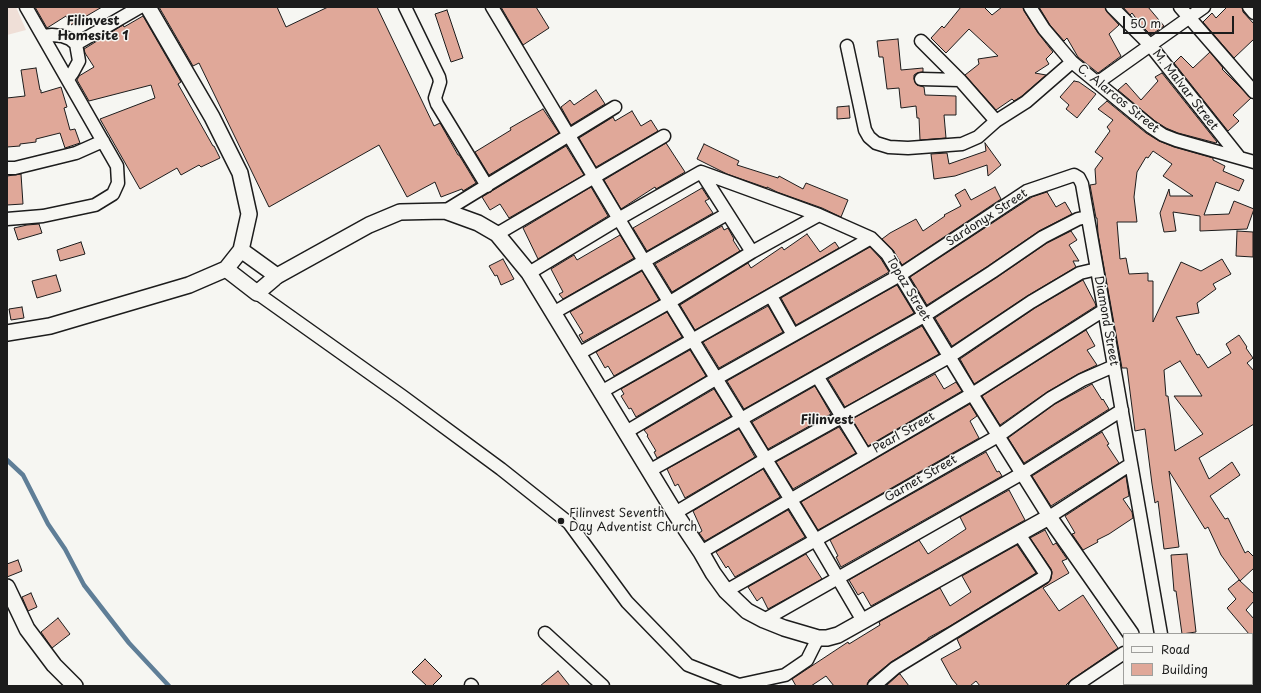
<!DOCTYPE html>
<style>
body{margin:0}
#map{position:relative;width:1261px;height:693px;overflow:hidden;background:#f6f6f2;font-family:"Playpen Sans",sans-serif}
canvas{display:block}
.frame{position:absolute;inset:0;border:8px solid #1c1c1c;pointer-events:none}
.legend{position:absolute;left:1123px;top:633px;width:130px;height:52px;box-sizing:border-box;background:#f6f6f2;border:1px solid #9f9f9c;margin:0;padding:5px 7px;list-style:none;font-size:12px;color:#1c1c1c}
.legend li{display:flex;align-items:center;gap:8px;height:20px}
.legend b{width:20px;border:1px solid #9f9f9c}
.scale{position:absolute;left:1123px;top:16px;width:111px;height:18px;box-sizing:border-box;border:2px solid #1c1c1c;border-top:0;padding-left:5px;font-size:12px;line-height:14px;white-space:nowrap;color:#1c1c1c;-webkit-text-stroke:3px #f6f6f2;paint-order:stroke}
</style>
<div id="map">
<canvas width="1261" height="693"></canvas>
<div class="frame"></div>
<ul class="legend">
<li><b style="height:5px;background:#f6f6f2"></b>Road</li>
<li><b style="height:11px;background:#e0a899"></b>Building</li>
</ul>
<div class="scale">50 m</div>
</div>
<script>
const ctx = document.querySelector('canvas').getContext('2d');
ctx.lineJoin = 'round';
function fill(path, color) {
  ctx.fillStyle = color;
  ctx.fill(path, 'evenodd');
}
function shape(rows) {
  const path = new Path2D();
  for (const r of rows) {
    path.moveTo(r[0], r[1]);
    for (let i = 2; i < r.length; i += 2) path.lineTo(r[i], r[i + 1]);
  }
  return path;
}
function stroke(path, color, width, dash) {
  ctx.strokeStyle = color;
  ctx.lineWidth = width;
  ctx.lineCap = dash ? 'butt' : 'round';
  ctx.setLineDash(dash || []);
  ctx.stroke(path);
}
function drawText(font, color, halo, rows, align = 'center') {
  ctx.font = font + ' "Playpen Sans",sans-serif';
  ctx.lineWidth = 3;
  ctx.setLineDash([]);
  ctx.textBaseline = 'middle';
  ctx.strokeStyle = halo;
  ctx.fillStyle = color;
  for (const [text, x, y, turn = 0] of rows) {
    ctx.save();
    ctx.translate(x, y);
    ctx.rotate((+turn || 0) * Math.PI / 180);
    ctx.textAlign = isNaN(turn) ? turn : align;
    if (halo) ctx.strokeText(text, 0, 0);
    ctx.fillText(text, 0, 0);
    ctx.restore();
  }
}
const built = shape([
 [7,7,16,7,26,30,7,35]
]);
const stream = shape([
 [7,460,23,475,48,524,65,549,84,585,129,643,169,686]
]);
const building = shape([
 [35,7,102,7,71,25,66,16,47,28,35,7],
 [159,7,277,7,286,27,328,7,377,7,434,126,440,123,458,155,459,155,476,183,463,191,462,189,441,197,435,182,407,197,379,145,269,207,199,63,193,66,159,7],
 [501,7,536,7,549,28,523,45,501,7],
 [961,7,984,7,992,15,1002,7,1023,7,1024,11,1038,33,1053,52,1046,59,1049,64,1035,73,1046,75,1022,96,1014,101,1012,99,996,110,965,75,979,64,978,59,998,56,969,29,946,53,931,38,942,26,944,28,961,7],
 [1039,7,1105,7,1107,12,1119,25,1109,34,1121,56,1098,73,1078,57,1067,38,1064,41,1050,25,1039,7],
 [1123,7,1148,7,1164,26,1151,35,1141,25,1132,13,1130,15,1123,7],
 [1227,7,1242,7,1243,12,1254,24,1254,39,1234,58,1203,22,1212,13,1216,18,1227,7],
 [447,10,463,58,451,62,435,14,447,10],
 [143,16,181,82,178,84,213,146,214,146,220,158,201,167,199,165,181,175,177,168,140,189,100,119,155,98,151,85,89,101,77,80,79,76,94,67,85,53,84,49,123,25,124,27,143,16],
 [898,39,901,70,923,68,923,72,917,73,914,75,914,79,917,85,924,87,925,95,956,96,956,115,944,115,946,138,920,140,919,118,917,118,916,106,901,108,899,88,887,89,883,57,879,57,877,41,898,39],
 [1210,52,1223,68,1222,69,1251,98,1233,115,1239,121,1228,131,1174,63,1181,56,1193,68,1210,52],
 [36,68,40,90,41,90,41,93,61,87,67,107,64,108,70,130,75,129,80,143,65,148,60,133,36,139,36,142,20,144,20,146,7,147,7,98,25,96,21,70,36,68],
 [1162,73,1217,142,1216,143,1178,133,1166,128,1155,121,1118,90,1126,83,1141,100,1158,81,1155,77,1162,73],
 [1074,81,1079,82,1096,94,1077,118,1066,109,1069,105,1060,97,1074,81],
 [596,90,605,104,571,125,561,107,570,100,574,105,596,90],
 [1107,101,1146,133,1159,141,1174,147,1213,158,1213,160,1225,166,1223,171,1244,180,1239,191,1216,182,1204,215,1229,214,1234,201,1254,209,1247,229,1200,231,1200,216,1173,212,1176,231,1164,232,1160,213,1169,189,1170,196,1193,196,1163,176,1172,164,1153,151,1148,158,1146,157,1137,172,1134,197,1137,222,1117,222,1120,259,1126,258,1129,274,1148,273,1148,281,1153,281,1153,322,1181,262,1201,271,1222,259,1231,274,1213,284,1216,289,1197,303,1199,313,1176,317,1197,355,1199,354,1208,368,1231,353,1226,344,1239,335,1247,347,1246,348,1253,358,1247,363,1254,371,1254,424,1199,458,1209,479,1232,462,1240,475,1210,496,1225,519,1228,518,1245,553,1248,551,1254,557,1254,568,1240,581,1221,555,1208,527,1205,529,1169,471,1179,547,1164,549,1158,501,1155,503,1152,484,1145,429,1135,431,1127,368,1122,368,1098,234,1097,218,1096,218,1090,185,1096,184,1095,169,1103,158,1095,152,1110,131,1107,127,1113,120,1098,109,1107,101],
 [1180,361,1202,396,1174,396,1203,434,1175,451,1168,396,1166,396,1164,370,1180,361],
 [849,106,850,118,837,119,837,107,849,106],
 [543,109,559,133,489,175,475,152,511,130,510,128,543,109],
 [632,111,641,126,651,120,658,131,596,167,579,138,613,117,615,121,632,111],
 [666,143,685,172,656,189,655,187,621,209,604,180,666,143],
 [985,143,1001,165,988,176,987,165,955,176,934,179,931,154,947,153,949,164,986,151,985,143],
 [704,144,739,161,737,165,778,178,779,176,803,189,806,183,848,200,841,217,822,208,777,192,767,187,767,188,727,174,697,159,704,144],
 [566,146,584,175,509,218,500,204,490,210,482,197,566,146],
 [21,174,23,204,7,205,7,176,21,174],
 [591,187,608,216,538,259,523,228,591,187],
 [995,187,1001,199,902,265,893,250,882,239,890,233,916,219,923,231,945,216,944,215,961,206,955,195,965,189,971,200,995,187],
 [702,188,709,199,705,201,713,213,647,251,633,228,702,188],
 [1047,192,1056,207,1065,202,1072,214,1039,231,988,266,927,305,910,277,1032,197,1047,192],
 [39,224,42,233,18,240,14,228,27,225,39,224],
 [722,226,724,230,728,228,734,239,733,240,740,251,672,292,655,264,722,226],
 [1071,231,1077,240,1069,245,1079,261,1073,261,1076,267,1027,296,952,346,935,318,996,278,1047,243,1071,231],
 [1237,231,1253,232,1253,257,1236,256,1237,231],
 [807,234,820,252,835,242,839,248,695,330,680,305,748,263,751,268,782,247,784,250,807,234],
 [620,235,634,258,563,299,559,294,563,292,551,269,574,255,577,260,620,235],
 [81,242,85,254,60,261,57,250,81,242],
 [870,247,881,259,889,272,796,325,781,298,870,247],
 [503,259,514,279,501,285,497,275,495,276,489,266,503,259],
 [642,271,659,300,583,342,579,335,583,333,570,312,642,271],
 [56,275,61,291,37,298,32,281,56,275],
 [1083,280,1095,303,1096,306,974,384,960,359,1035,308,1083,280],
 [897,285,914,313,744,409,727,381,897,285],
 [768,306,783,332,719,368,703,342,768,306],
 [22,307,24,318,11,320,9,309,22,307],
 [667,312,682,337,614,376,608,366,605,368,596,352,667,312],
 [922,326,939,354,845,407,828,379,922,326],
 [1086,330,1095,346,1087,350,1097,365,1078,374,1047,392,1000,425,982,396,1086,330],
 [690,350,706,376,636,417,631,408,629,409,621,396,624,394,621,389,690,350],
 [935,374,944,389,956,382,962,391,868,446,852,419,935,374],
 [1092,384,1102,400,1103,399,1109,409,1024,463,1008,438,1055,404,1092,384],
 [815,386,831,414,768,449,752,422,815,386],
 [714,389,731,416,657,458,654,452,656,451,647,436,648,435,644,430,714,389],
 [970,404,977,416,970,421,979,438,818,530,801,502,970,404],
 [839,427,856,453,793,489,776,462,839,427],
 [739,429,755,457,685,498,678,484,675,486,667,469,739,429],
 [1102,432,1109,444,1107,445,1119,463,1051,506,1032,476,1102,432],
 [986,452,997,472,999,471,1002,476,841,567,836,557,838,556,830,540,986,452],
 [763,469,780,497,705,541,699,533,702,531,693,511,763,469],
 [1126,476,1129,496,1123,499,1132,512,1133,518,1109,534,1097,540,1098,542,1083,550,1072,534,1075,533,1065,516,1126,476],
 [1009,490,1025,520,871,606,863,592,858,595,849,580,919,540,928,554,966,529,960,517,1009,490],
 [788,510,805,537,735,577,728,566,726,568,716,552,788,510],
 [1045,530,1053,545,1056,543,1067,559,1062,561,1069,573,1043,588,1059,611,1083,595,1118,648,1071,680,1065,686,980,686,976,681,970,686,958,686,952,679,941,659,961,648,957,639,1048,583,1051,579,1052,572,1051,569,1030,538,1045,530],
 [1017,545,1036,573,950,626,928,638,928,639,891,662,869,680,867,686,834,686,826,676,811,686,796,686,792,679,848,642,849,644,880,625,879,622,940,588,950,606,971,592,962,576,1017,545],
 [806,554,822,579,768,609,762,597,757,601,748,587,806,554],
 [1187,554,1196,632,1182,634,1176,591,1174,591,1171,555,1187,554],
 [18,560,22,571,7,577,7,564,18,560],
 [1239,580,1254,594,1254,601,1246,610,1254,619,1254,641,1252,638,1252,634,1249,634,1227,608,1236,599,1228,589,1239,580],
 [31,593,37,607,28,611,22,597,31,593],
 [58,618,70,634,52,648,41,632,58,618],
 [425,659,442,676,432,686,427,686,412,672,425,659],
 [558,671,570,686,540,686,558,671],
 [900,674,909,686,886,686,899,674,900,674]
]);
const minor = shape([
 [405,7,439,77,440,82,435,98,437,104,487,186],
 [492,7,644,261,815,539,863,621],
 [1030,7,1044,29,1072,62,1151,127,1163,135,1176,140,1254,162],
 [1112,7,1150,45,1239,157],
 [1180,7,1254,92],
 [1249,7,1254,13],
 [43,36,52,35,62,36,70,39,76,44,79,61,73,72,68,79],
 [921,41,960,80,996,121],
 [76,44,140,7],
 [847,46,865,130,869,137,876,143,889,147,908,148,962,144,978,137,996,121,1026,102,1072,62],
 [921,79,960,80],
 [1097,83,1204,7],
 [7,168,15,168,76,153,103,141],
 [701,172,752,252],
 [445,211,615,107],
 [7,219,43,216,95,205,113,194,118,183,117,166,26,7],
 [497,234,664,136],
 [529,273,620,218,701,172,819,215,871,238,887,254,972,394,1049,517,1131,464],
 [257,293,402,396,501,469,569,523,627,602,688,665,739,685,785,675,807,660,818,638],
 [771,296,793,335],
 [553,313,727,214],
 [578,354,670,302,752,252,819,215],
 [817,376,866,456],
 [601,392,871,238],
 [626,432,717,378,900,275,1027,191,1074,175,1079,178,1082,184,1161,634],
 [649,471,924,316,992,272,1043,237,1078,219,1087,217],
 [675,513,766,459,949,357,1031,302,1080,273,1097,269],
 [701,552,972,394,1104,310],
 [726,591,998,436,1051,398,1082,380,1114,366],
 [764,620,1021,474,1122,410],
 [545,633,603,686],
 [471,685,472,686],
 [874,686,895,668,1044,577,1045,573,1019,534],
 [1075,686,1124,653]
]);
const tertiary = shape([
 [241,250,277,276],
 [226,269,257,293,277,276,369,225,400,212,445,211,478,223,497,234,529,273,675,513,701,552,713,573,726,591,747,611,764,620,784,628,818,638,827,638,838,635,1049,517,1131,634],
 [7,333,50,326,189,285,226,269,241,250,249,214,240,173,212,117,148,7],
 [7,587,27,629,54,665,75,686],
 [1166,684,1168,686]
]);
const markers = [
 [561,521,4,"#1c1c1c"]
];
const streetNames = [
 ["M. Malvar Street",1185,90,52],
 ["C. Alarcos Street",1118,99,39],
 ["Sardonyx Street",987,218,-33],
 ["Topaz Street",908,289,59],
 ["Diamond Street",1106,321,80],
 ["Pearl Street",904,433,-30],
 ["Garnet Street",921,479,-30]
];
const poiNames = [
 ["Filinvest Seventh",569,514],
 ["Day Adventist Church",569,528]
];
const neighbourhoodNames = [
 ["Filinvest",93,21],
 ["Homesite 1",93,36],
 ["Filinvest",827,420]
];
fill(built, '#efdfd7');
stroke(stream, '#5f7e97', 4.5);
fill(building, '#e0a899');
stroke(building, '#1c1c1c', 1);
stroke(minor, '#1c1c1c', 15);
stroke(tertiary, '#1c1c1c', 18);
stroke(minor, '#f6f6f2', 12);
stroke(tertiary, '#f6f6f2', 15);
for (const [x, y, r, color] of markers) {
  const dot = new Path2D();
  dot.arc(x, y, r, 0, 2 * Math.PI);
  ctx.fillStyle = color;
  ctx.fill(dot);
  stroke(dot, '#f6f6f2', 1.5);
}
drawText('12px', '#1c1c1c', '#f6f6f2', streetNames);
drawText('12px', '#1c1c1c', '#f6f6f2', poiNames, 'left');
drawText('bold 13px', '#1c1c1c', '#f6f6f2', neighbourhoodNames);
</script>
